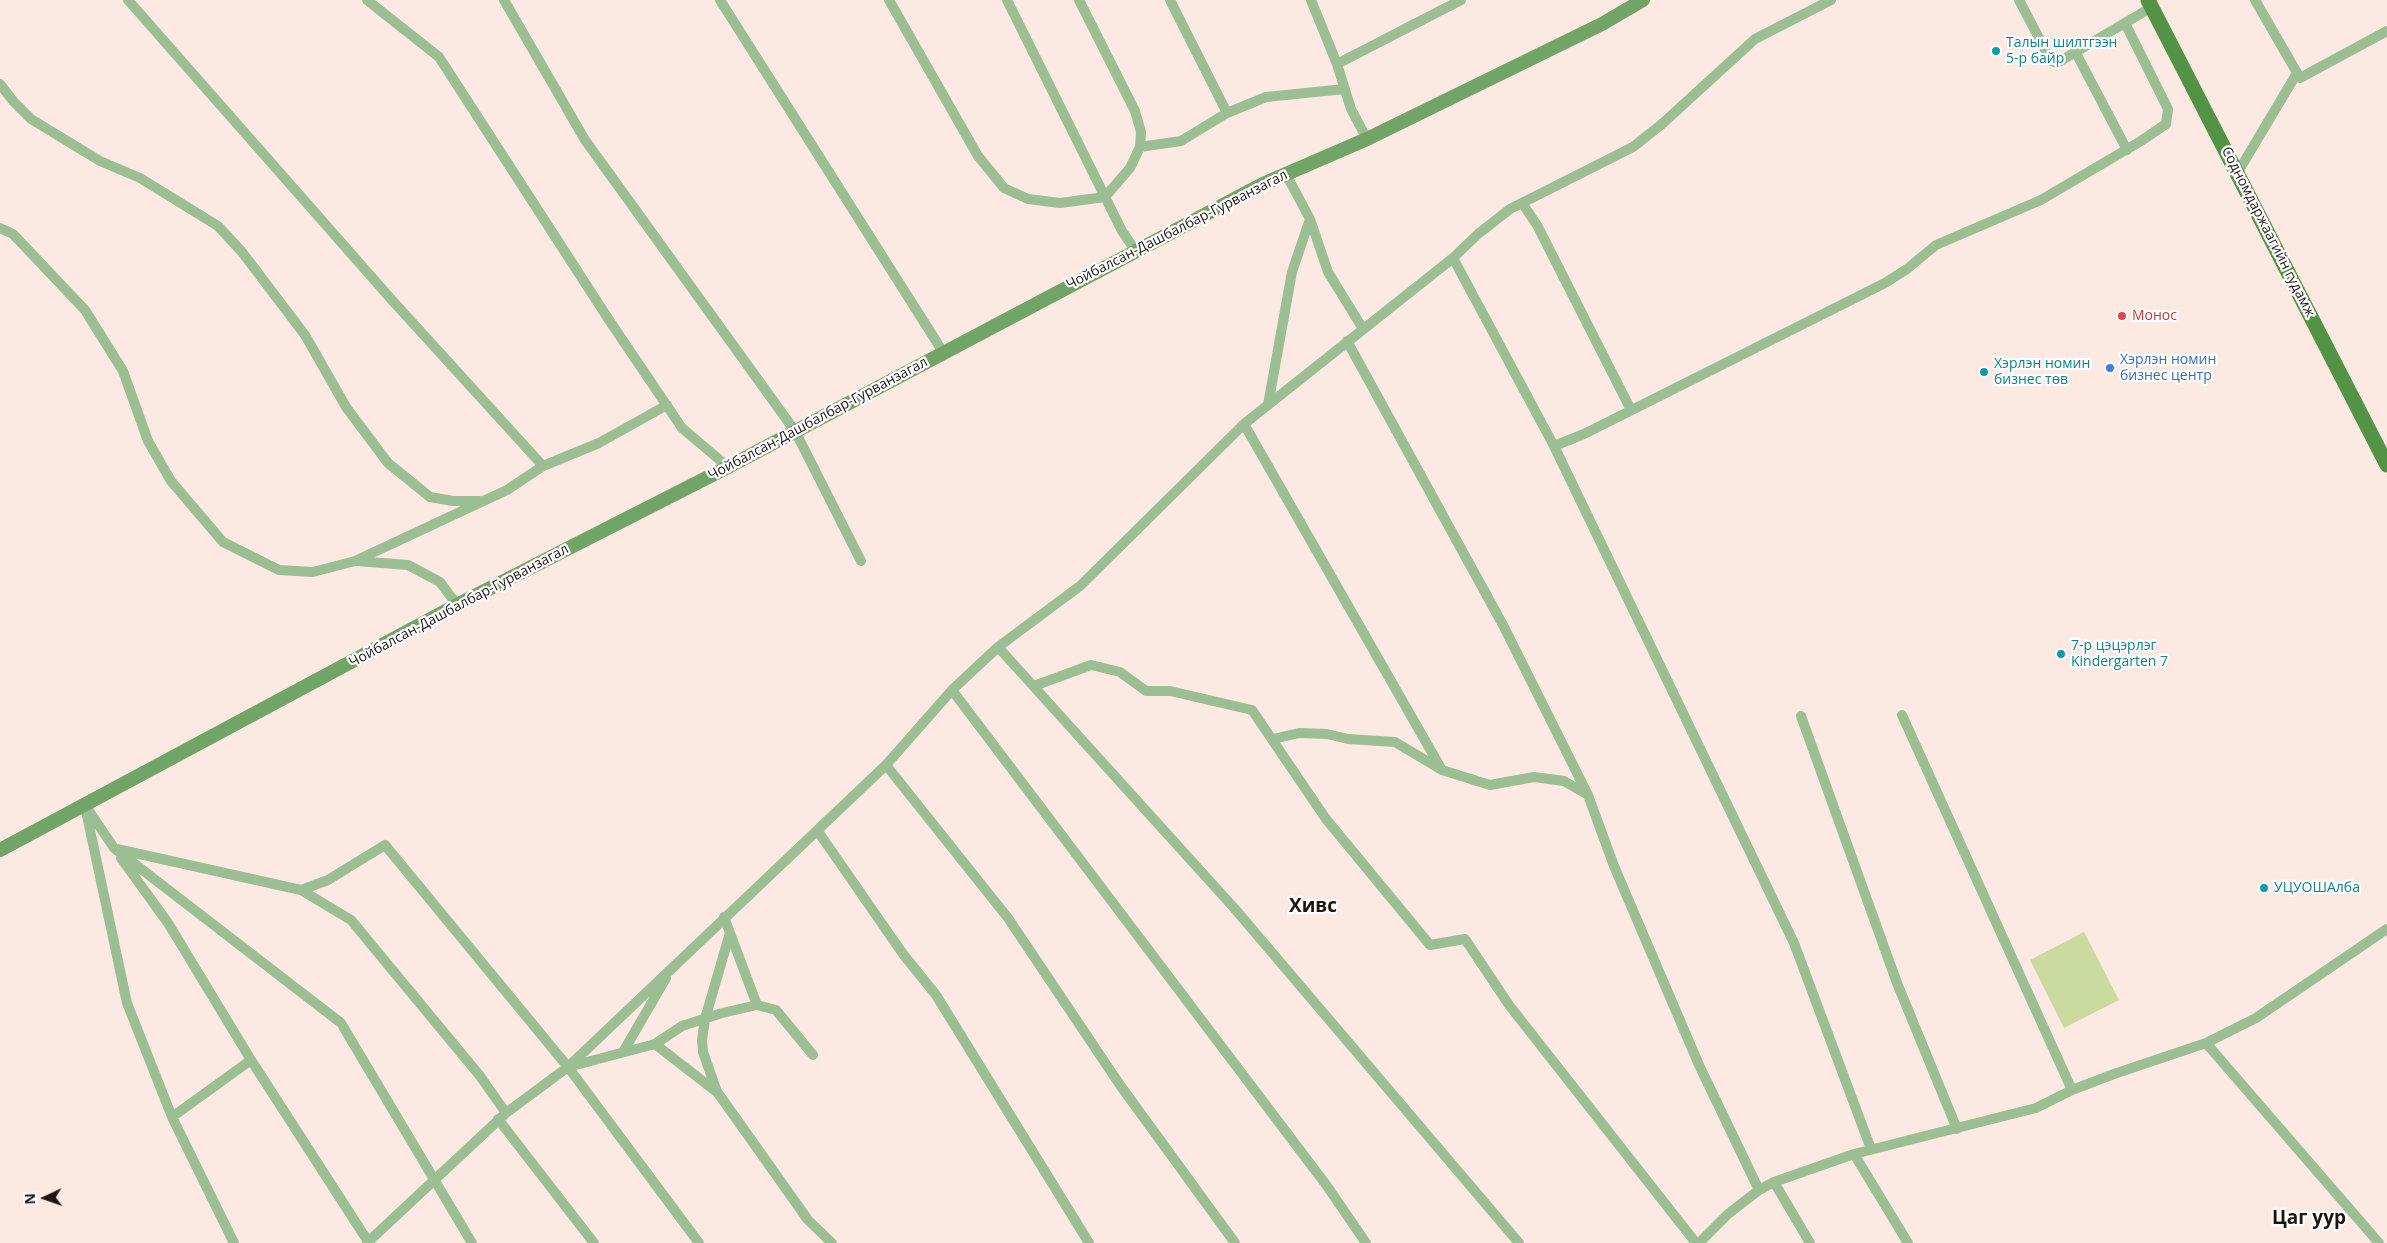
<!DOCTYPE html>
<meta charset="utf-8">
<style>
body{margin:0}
#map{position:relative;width:2387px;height:1243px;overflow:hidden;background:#fce9e2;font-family:"Open Sans",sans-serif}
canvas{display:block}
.north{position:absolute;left:20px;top:1173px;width:50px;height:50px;-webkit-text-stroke:4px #fff;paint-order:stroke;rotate:267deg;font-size:14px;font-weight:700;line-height:20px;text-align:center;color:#1f1510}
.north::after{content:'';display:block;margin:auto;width:18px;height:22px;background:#1f1510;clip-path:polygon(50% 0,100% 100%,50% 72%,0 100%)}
</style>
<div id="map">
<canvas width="2387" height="1243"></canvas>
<div class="north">N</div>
</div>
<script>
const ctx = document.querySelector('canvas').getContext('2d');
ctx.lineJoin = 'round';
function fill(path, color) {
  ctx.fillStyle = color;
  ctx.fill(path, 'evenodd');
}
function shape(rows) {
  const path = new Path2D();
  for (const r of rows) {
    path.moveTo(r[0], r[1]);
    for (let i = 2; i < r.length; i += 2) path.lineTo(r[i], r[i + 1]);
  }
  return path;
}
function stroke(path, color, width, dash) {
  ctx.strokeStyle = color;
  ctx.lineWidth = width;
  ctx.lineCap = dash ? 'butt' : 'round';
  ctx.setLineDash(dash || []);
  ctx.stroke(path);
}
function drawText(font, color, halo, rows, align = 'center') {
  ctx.font = font + ' "Open Sans",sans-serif';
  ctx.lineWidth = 4.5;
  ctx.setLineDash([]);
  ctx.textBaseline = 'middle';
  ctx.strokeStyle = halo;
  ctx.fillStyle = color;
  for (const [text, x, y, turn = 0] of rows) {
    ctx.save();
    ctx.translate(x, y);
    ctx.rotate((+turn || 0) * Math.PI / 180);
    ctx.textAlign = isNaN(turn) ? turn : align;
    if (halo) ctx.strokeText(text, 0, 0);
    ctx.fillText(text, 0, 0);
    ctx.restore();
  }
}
const green = shape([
 [2084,932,2119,1000,2064,1028,2030,960]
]);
const street = shape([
 [128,0,391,299,543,466],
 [367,0,439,57,609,320,682,428,728,467],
 [504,0,585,140,795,431,861,561],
 [720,0,943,352],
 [889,0,978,156,1004,188,1028,199,1060,203,1105,197,1130,168,1140,147,1141,132,1135,111,1079,0],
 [1007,0,1122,231,1135,250],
 [1170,0,1227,113],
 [1311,0,1337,64,1351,109,1367,139],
 [2019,0,2051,61,2057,63,2152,7],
 [2255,0,2300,78,2387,31],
 [2076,53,2127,150],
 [1337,64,1461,0],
 [0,84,13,101,31,119,100,161,140,178,218,226,242,252,305,335,346,407,388,463,430,497,453,501,480,501],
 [1140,147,1181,141,1227,113,1266,97,1345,89],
 [2238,172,2297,73],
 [1522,203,1537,225,1631,410],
 [1310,219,1328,272,1363,329],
 [0,228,13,234,85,310,123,371,148,441,171,481,223,542,279,570,313,572,355,561,507,490,543,466,599,443,667,405],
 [1453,258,1554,446,1794,943,1871,1149],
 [1347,341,1503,625,1588,795,1614,866,1699,1065,1759,1190],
 [1268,405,1292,272,1310,219,1286,174],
 [1244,424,1442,770],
 [1554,446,1584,434,1885,283,1907,269,1936,245,2041,200,2141,141,2166,124,2168,109,2125,23],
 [356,561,408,565,440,582,457,605],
 [998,647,1235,909,1519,1243],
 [1034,686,1091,665,1120,672,1146,691,1170,691,1252,710,1326,819,1430,945,1465,939,1509,1005,1696,1243],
 [952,690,1327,1186,1366,1243],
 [1902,715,2072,1090],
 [1801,716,1897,983,1957,1129],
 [1273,739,1299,733,1327,734,1348,739,1395,742,1442,770,1490,785,1534,777,1564,781,1588,795],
 [886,765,1008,918,1120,1085,1235,1243],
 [85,805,114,848,341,1023,472,1243],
 [86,811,127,1003,172,1117,234,1243],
 [817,830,903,954,936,995,1089,1243],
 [117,849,301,890,351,920,480,1076,506,1113],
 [121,858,168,923,251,1060,369,1243],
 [301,890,328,880,385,845,568,1067,699,1243],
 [724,917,757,1005],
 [2206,1043,2379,1243],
 [655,1044,718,1093,808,1220,832,1243],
 [623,1052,666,978],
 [568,1067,886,765,952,690,998,647,1080,586,1244,424,1453,258,1478,234,1510,209,1633,147,1662,124,1755,39,1831,0],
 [717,1092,703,1052,702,1040,705,1019,730,933],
 [172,1117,251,1060],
 [498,1119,594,1243],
 [1854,1154,1908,1243],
 [1774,1182,1810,1243],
 [367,1243,506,1113,568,1067,655,1044,682,1026,722,1013,757,1005,776,1010,813,1055],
 [1699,1243,1728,1214,1759,1190,1774,1182,1854,1154,2036,1108,2072,1090,2114,1074,2206,1043,2256,1018,2387,929]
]);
const secondary = shape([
 [0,850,457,605,728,467,1263,184,1367,139,1602,24,1643,0]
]);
const primary = shape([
 [2148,0,2387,465]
]);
const markers = [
 [1996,51,5,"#0f9aa8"],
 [2122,316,5,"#e0444e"],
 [2110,368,5,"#3f7fe0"],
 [1984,372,5,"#0f9aa8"],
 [2061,654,5,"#0f9aa8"],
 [2264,888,5,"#0f9aa8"]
];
const cultureNames = [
 ["Талын шилтгээн",2006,43],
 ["5-р байр",2006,59],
 ["Хэрлэн номин",1994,364],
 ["бизнес төв",1994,380],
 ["7-р цэцэрлэг",2071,646],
 ["Kindergarten 7",2071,662],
 ["УЦУОШАлба",2274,888]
];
const streetNames = [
 ["Чойбалсан-Дашбалбар-Гурванзагал",1177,230,-27],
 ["Содномдаржаагийн гудамж",2268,232,63],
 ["Чойбалсан-Дашбалбар-Гурванзагал",818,419,-28],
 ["Чойбалсан-Дашбалбар-Гурванзагал",459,606,-28]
];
const healthNames = [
 ["Монос",2132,316]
];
const shopNames = [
 ["Хэрлэн номин",2120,360],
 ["бизнес центр",2120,376]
];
const districtNames = [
 ["Хивс",1313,907],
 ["Цаг уур",2309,1219]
];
fill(green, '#cbda9f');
stroke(street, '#9bbe95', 10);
stroke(secondary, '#71a568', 14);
stroke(primary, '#529346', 15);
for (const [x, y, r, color] of markers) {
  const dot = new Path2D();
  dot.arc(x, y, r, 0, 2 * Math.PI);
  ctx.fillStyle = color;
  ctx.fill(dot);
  stroke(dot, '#fff', 2);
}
drawText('14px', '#0d838f', '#fff', cultureNames, 'left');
drawText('14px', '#1f1510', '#fff', streetNames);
drawText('14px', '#be3a42', '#fff', healthNames, 'left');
drawText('14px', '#366cbe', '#fff', shopNames, 'left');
drawText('bold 19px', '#1f1510', '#fff', districtNames);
</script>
